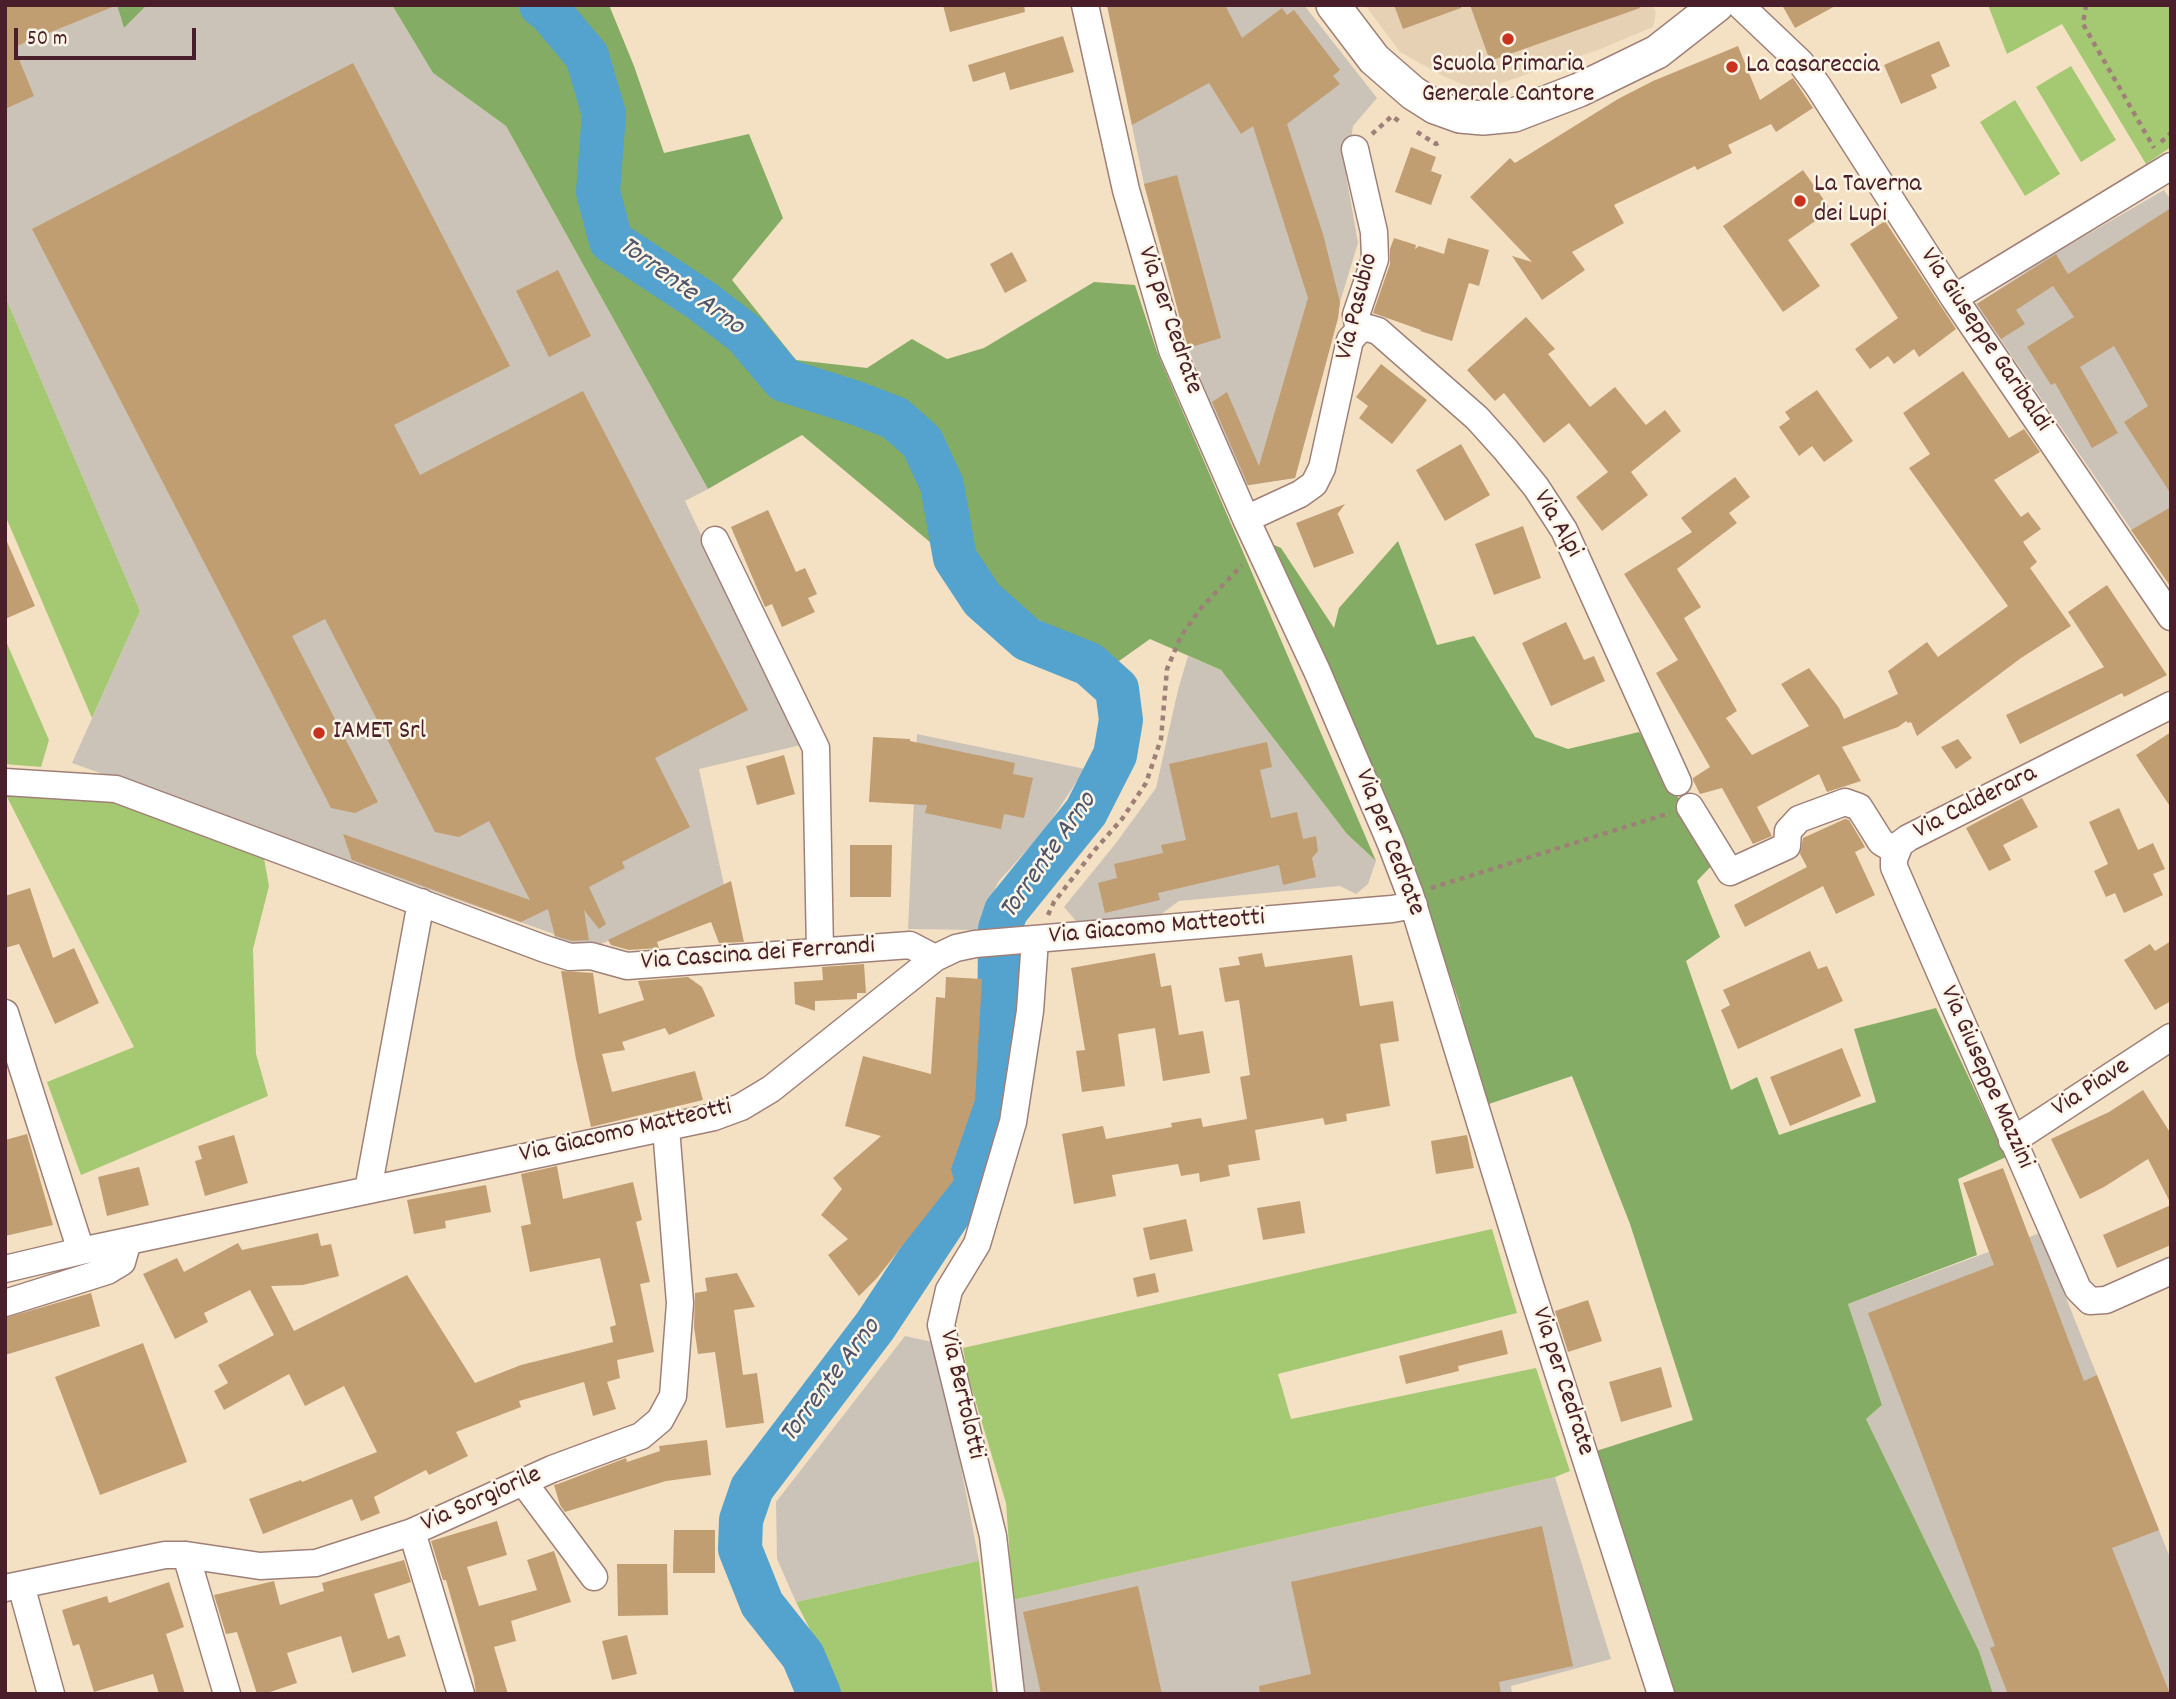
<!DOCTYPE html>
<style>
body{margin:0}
#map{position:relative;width:2176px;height:1699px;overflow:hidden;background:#f4e1c4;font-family:Dekko,sans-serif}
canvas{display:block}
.frame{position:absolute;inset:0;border:7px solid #4a1f2b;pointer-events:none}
.scale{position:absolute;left:14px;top:28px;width:182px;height:32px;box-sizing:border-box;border:4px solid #4a1f2b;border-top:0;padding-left:9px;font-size:21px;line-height:24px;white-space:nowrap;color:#4a1f2b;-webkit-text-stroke:5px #fcf5e5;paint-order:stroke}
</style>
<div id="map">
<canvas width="2176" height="1699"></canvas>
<div class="frame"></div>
<div class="scale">50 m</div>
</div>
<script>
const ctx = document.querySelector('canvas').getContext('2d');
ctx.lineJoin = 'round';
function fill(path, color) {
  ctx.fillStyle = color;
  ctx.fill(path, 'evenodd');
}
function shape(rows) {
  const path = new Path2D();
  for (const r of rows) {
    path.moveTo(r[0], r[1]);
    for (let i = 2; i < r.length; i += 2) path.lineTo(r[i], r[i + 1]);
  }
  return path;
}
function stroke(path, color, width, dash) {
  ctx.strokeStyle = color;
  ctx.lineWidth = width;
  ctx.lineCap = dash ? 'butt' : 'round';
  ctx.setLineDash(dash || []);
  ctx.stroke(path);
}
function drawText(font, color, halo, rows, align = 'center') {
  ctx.font = font + ' Dekko,sans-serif';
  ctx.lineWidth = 5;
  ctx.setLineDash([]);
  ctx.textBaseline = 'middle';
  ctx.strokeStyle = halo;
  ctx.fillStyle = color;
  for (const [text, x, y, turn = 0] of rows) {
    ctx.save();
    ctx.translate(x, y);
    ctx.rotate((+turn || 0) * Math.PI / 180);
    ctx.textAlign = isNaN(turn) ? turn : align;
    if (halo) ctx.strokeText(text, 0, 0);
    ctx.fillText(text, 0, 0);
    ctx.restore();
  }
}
const built = shape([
 [1365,5,1653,5,1656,13,1653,27,1598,50,1478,91,1443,76,1400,52]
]);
const industrial = shape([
 [5,5,117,5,124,28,147,5,392,5,433,73,506,126,708,489,685,501,801,745,699,769,724,885,593,948,557,947,554,934,72,763,140,611,5,296],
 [1107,5,1304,5,1377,98,1353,126,1346,175,1358,243,1340,302,1338,318,1295,478,1245,486,1188,348,1144,184],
 [2164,190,2171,200,2171,587,1976,304,2055,253],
 [1188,656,1221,670,1347,834,1376,861,1368,884,1356,894,1340,886,1179,901,1160,915,1076,921,1064,907,1116,843,1156,788,1178,690],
 [917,734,1085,769,1044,831,998,882,978,930,908,929],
 [2040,1233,2171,1560,2171,1694,1993,1694,1979,1651,1866,1419,1882,1405,1848,1304],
 [905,1336,937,1343,979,1561,796,1602,777,1559,776,1502],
 [1555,1477,1611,1659,1511,1686,1512,1694,1020,1694,1013,1600]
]);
const green = shape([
 [1988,5,2171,5,2171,147,2146,164,2062,24,2007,54],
 [2071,66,2116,140,2081,162,2036,87],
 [2015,100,2060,174,2025,196,1980,122],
 [5,296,140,611,92,718,5,515],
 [5,639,49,740,41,767,5,764],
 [6,795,115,798,263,853,269,886,253,949,256,1054,268,1096,81,1175,47,1082,134,1047],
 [1492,1229,1517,1313,1278,1374,1291,1419,1536,1368,1570,1471,1555,1477,1013,1600,1006,1503,968,1376,963,1348],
 [979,1561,993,1694,839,1694,825,1659,796,1602]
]);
const forest = shape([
 [117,5,147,5,124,28],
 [392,5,609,5,634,66,664,153,749,134,783,218,732,280,796,360,867,368,912,339,947,359,984,348,1094,282,1135,285,1157,352,1376,861,1347,834,1221,670,1150,639,1119,661,998,599,802,435,708,489,506,126,433,73],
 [1398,541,1437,645,1474,636,1535,737,1568,749,1639,732,1716,861,1697,881,1720,937,1686,961,1731,1090,1757,1077,1779,1135,1876,1102,1854,1029,1936,1008,2006,1157,1958,1179,1977,1255,1848,1304,1882,1405,1866,1419,1979,1651,1993,1694,1675,1694,1593,1452,1693,1420,1630,1224,1572,1076,1483,1106,1459,1002,1425,906,1358,734,1272,544,1281,548,1334,628,1339,608]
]);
const river = shape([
 [541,5,550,12,587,56,604,114,598,192,611,241,702,301,745,334,784,380,856,403,895,418,922,442,942,485,955,558,982,599,1027,639,1089,664,1117,689,1121,720,1115,755,1086,812,1006,911,1000,929,999,1065,970,1182,875,1326,752,1488,741,1520,740,1549,762,1604,803,1656,819,1694]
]);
const building = shape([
 [5,5,115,5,115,6,14,47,34,96,5,109],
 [943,5,1024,5,1025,12,950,32],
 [1107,5,1225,5,1242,38,1282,8,1287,15,1294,10,1340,70,1333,76,1340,84,1287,124,1323,234,1340,302,1338,318,1295,478,1248,485,1212,402,1227,392,1259,466,1308,298,1253,126,1241,134,1209,83,1132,125],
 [1394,5,1461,5,1461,8,1403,29],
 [1470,5,1639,5,1640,8,1490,61],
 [1782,5,1837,5,1795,28],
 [1063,36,1074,72,1010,90,1005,72,973,82,968,65],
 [1939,41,1950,66,1931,75,1937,88,1901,104,1884,65],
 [1738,46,1760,100,1793,78,1813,108,1776,132,1771,124,1728,145,1732,153,1697,170,1695,166,1614,205,1624,223,1572,252,1585,270,1542,300,1512,256,1532,262,1470,197,1510,158,1515,163,1618,99,1653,81],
 [353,63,510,366,394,425,420,475,583,391,748,710,655,758,690,827,622,862,625,868,589,887,606,924,599,929,584,910,589,940,572,941,555,936,548,909,521,922,352,860,343,834,530,900,489,821,459,837,435,832,325,619,292,636,378,802,355,813,331,808,32,229],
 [1411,147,1436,157,1431,171,1442,175,1431,205,1395,192],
 [1803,170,1831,210,1788,240,1820,286,1783,312,1723,226],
 [1177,175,1221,338,1188,348,1144,184],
 [2171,208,2171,494,2124,422,2148,406,2114,346,2080,367,2118,433,2092,448,2055,383,2051,385,2027,347,2074,317,2053,286,2016,310,2025,324,2001,339,1977,304,2056,254,2068,274],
 [1885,221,1956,329,1919,357,1914,349,1894,364,1888,356,1870,369,1855,349,1898,318,1850,244],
 [1394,238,1416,245,1415,249,1419,246,1444,254,1448,238,1489,250,1479,286,1469,283,1452,341,1420,331,1421,330,1373,313,1390,264,1390,249],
 [1012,252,1027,281,1005,293,990,264],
 [558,270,591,336,549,357,516,291],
 [1526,317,1555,349,1548,354,1590,407,1615,387,1646,425,1665,410,1681,431,1631,472,1648,495,1602,531,1576,497,1608,472,1569,423,1544,443,1504,393,1495,401,1467,370],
 [1381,364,1427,400,1392,444,1359,418,1368,406,1356,397],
 [1963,371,2009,438,2024,429,2040,452,1994,480,2021,517,2028,512,2041,529,2023,542,2037,562,2030,568,2071,626,2021,658,1917,736,1911,722,1908,723,1906,721,1898,727,1842,747,1861,781,1827,792,1819,774,1757,807,1772,836,1753,844,1722,788,1700,794,1693,780,1693,778,1710,767,1656,673,1678,660,1624,574,1692,532,1681,518,1735,477,1750,497,1729,513,1737,523,1677,569,1701,607,1684,618,1737,711,1726,718,1752,755,1809,726,1781,684,1809,668,1839,708,1844,719,1898,694,1888,671,1927,642,1938,657,2008,606,1909,468,1930,454,1903,413],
 [1817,390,1853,441,1824,462,1812,446,1799,456,1779,427,1790,419,1785,412],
 [1461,444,1490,495,1445,521,1416,470],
 [1345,504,1336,516,1338,514,1354,553,1314,568,1296,523],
 [2171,507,2171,587,2131,530],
 [768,510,796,572,805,568,817,594,808,598,815,612,782,627,772,604,765,607,731,527],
 [1523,526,1541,578,1494,595,1475,544],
 [5,537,35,606,5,619],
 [2107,585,2167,675,2124,697,2122,693,2020,744,2006,715,2104,667,2068,612],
 [1566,622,1584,660,1594,656,1605,681,1551,706,1522,643],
 [2171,732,2171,808,2136,755],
 [873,737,910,739,910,741,1015,763,1013,774,1033,778,1024,818,1004,814,1001,829,925,813,927,805,869,802],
 [1958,739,1972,758,1956,769,1941,747],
 [1267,742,1272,767,1260,770,1271,818,1297,812,1303,839,1316,836,1318,851,1312,858,1316,877,1283,885,1279,865,1158,893,1160,900,1105,913,1098,883,1117,878,1114,864,1163,853,1161,845,1186,840,1169,764],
 [784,755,795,794,757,805,746,766],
 [2022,798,2038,827,2003,845,2011,860,1989,871,1966,828],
 [2119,808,2138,850,2153,843,2165,869,2153,874,2163,895,2124,913,2115,893,2106,897,2094,871,2108,864,2089,822],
 [1845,819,1849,820,1865,847,1855,852,1875,895,1836,914,1823,886,1745,927,1734,905,1807,867,1800,854,1803,838],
 [850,845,892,845,891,897,850,897],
 [731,881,744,942,719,943,711,922,657,942,659,948,629,950,611,945,608,940],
 [30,888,53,958,74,948,99,1003,55,1024,19,944,5,948,5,896],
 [2171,941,2171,1001,2155,1010,2124,960,2150,944,2155,951],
 [1810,951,1818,969,1827,966,1843,1001,1738,1049,1721,1010,1730,1005,1723,990],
 [1155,953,1161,987,1171,985,1179,1035,1203,1031,1210,1073,1163,1081,1155,1028,1118,1034,1125,1086,1082,1092,1076,1051,1085,1050,1071,968],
 [1262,953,1265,967,1352,955,1360,1006,1393,1001,1399,1041,1380,1044,1390,1106,1346,1114,1347,1121,1325,1125,1323,1118,1255,1130,1260,1160,1228,1165,1230,1176,1200,1182,1199,1173,1181,1176,1178,1164,1112,1175,1116,1196,1074,1204,1062,1134,1103,1126,1106,1139,1172,1127,1171,1123,1201,1118,1203,1127,1247,1119,1240,1077,1250,1075,1239,1000,1225,1002,1219,968,1240,965,1238,957],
 [864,964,866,993,857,993,857,999,815,1001,815,1011,795,1004,794,982,823,980,822,967],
 [561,971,593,973,599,1014,644,1000,638,981,688,977,702,987,715,1016,669,1035,665,1028,622,1042,625,1050,602,1054,612,1092,695,1071,703,1100,591,1127,576,1059],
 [946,977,982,979,975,1100,951,1169,954,1180,877,1278,859,1296,828,1255,848,1239,821,1215,842,1189,833,1178,881,1136,845,1126,863,1056,931,1074,936,997,945,998],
 [1842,1048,1861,1096,1790,1126,1770,1077],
 [2143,1090,2171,1134,2171,1204,2148,1159,2104,1187,2080,1199,2051,1139,2109,1112],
 [27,1134,53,1225,5,1236,5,1140],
 [234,1135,248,1183,205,1196,195,1161,202,1159,198,1146],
 [1467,1135,1474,1168,1436,1174,1431,1141],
 [557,1166,563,1199,633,1182,642,1220,636,1222,650,1282,640,1284,654,1352,617,1360,620,1378,607,1382,616,1409,593,1416,584,1382,519,1401,521,1407,456,1432,468,1456,429,1475,426,1470,374,1497,380,1513,361,1521,352,1499,263,1534,249,1499,301,1480,302,1482,377,1452,344,1386,305,1406,289,1374,224,1410,214,1391,228,1383,218,1365,274,1335,250,1290,204,1313,208,1322,175,1339,143,1274,177,1258,184,1272,238,1243,242,1250,318,1233,321,1246,331,1244,339,1276,303,1285,271,1286,294,1331,407,1275,475,1383,521,1365,613,1342,610,1327,616,1325,600,1258,530,1272,521,1226,531,1224,521,1174],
 [139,1167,149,1205,107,1216,98,1177],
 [2003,1168,2084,1381,2097,1375,2159,1530,2112,1548,2170,1694,2008,1694,1990,1648,1995,1646,1868,1313,1994,1265,1963,1183],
 [486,1185,491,1212,445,1221,446,1228,414,1234,407,1200],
 [1300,1201,1305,1233,1263,1240,1257,1208],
 [2171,1205,2171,1245,2117,1268,2103,1235],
 [1186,1219,1193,1251,1150,1260,1143,1228],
 [737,1273,755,1307,734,1310,743,1375,757,1373,764,1423,726,1428,715,1352,698,1354,694,1327,695,1293,707,1291,705,1278],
 [1155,1273,1159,1292,1137,1297,1133,1278],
 [91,1293,100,1326,5,1355,5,1318],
 [1588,1300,1602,1341,1568,1352,1555,1311],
 [1502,1330,1508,1354,1458,1366,1459,1371,1406,1384,1399,1356],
 [143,1343,187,1462,100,1495,55,1377],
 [1661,1367,1672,1407,1621,1422,1609,1382],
 [707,1440,711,1475,666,1481,565,1512,560,1505,554,1485,558,1484,626,1458,627,1462,660,1451,659,1446],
 [497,1521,507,1555,467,1567,479,1606,537,1590,527,1560,554,1551,571,1602,511,1621,516,1641,494,1647,508,1694,476,1694,474,1678,446,1580,443,1580,431,1541],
 [1542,1526,1573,1666,1499,1682,1501,1694,1260,1694,1259,1686,1311,1674,1291,1582],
 [674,1530,715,1530,715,1573,673,1573],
 [404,1560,411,1582,374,1594,388,1639,399,1635,406,1656,352,1673,341,1636,287,1653,297,1683,264,1694,257,1694,237,1632,226,1634,214,1595,274,1581,280,1605,324,1591,322,1583],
 [617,1564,667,1564,668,1615,618,1616],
 [169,1582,184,1627,166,1634,185,1694,159,1694,153,1674,94,1692,79,1644,73,1646,62,1610,107,1596,109,1603],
 [1138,1586,1162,1694,1041,1694,1023,1612],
 [627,1635,637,1674,612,1680,602,1641]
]);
const path = shape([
 [2086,5,2083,24,2154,148],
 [1417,132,1436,144,1442,141],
 [1372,134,1392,116,1400,122],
 [2161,142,2171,133],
 [1431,888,1670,813],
 [1048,915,1054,902,1093,852,1122,819,1146,783,1161,739,1167,669,1181,636,1201,608,1242,565]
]);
const minor = shape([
 [1085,5,1126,190,1172,350,1246,519,1317,671,1391,844,1410,894,1529,1282,1661,1694],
 [1740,5,1801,63,1818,86,1954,298,2171,617],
 [1954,298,2171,166],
 [1359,330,1368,328,1378,331,1477,418,1505,449,1536,487,1564,530,1678,782],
 [1246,519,1300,494,1314,484,1322,468,1350,340,1359,330,1356,315,1375,259,1374,232,1355,149],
 [715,540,816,748,820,951],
 [2171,705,1908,838,1900,844,1894,859,1894,867,2078,1289,2090,1301,2106,1300,2171,1271],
 [5,782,116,789,545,949,570,957,591,956,627,966,910,945,935,958],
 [1690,807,1730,872,1787,846,1788,831,1799,819,1845,802,1859,807,1881,842,1896,851],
 [5,1013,81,1251],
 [2012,1141,2171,1037],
 [368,1190,421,902],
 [5,1269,81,1251,714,1117,741,1107,771,1089,935,958,956,948,975,944,1392,909,1414,905],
 [5,1303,107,1271,122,1262,128,1241],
 [524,1483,594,1577],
 [412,1532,461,1694],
 [186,1555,227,1694],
 [21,1585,51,1694],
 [5,1588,165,1555,186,1555,260,1566,316,1563,412,1532,552,1469,641,1436,660,1420,673,1396,680,1303,666,1128],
 [1011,1694,993,1536,941,1325,949,1290,977,1244,1013,1122,1030,1011,1035,940]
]);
const tertiary = shape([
 [1333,5,1374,59,1413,93,1435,107,1460,116,1483,118,1514,115,1579,90,1657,52,1717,5]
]);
const markers = [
 [1508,39,7,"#c8321e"],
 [1732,67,7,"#c8321e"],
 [1800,201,7,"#c8321e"],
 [319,733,7,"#c8321e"]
];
const poiNames = [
 ["Scuola Primaria",1508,66,"center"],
 ["Generale Cantore",1508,96,"center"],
 ["La casareccia",1746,67],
 ["La Taverna",1814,186],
 ["dei Lupi",1814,216],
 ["IAMET Srl",333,733]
];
const streetNames = [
 ["Via Pasubio",1359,307,-76],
 ["Via per Cedrate",1168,321,71],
 ["Via Giuseppe Garibaldi",1984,341,56],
 ["Via Alpi",1556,525,60],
 ["Via Calderara",1976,804,-27],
 ["Via per Cedrate",1388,843,69],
 ["Via Giacomo Matteotti",1157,929,-5],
 ["Via Cascina dei Ferrandi",758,956,-4],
 ["Via Giuseppe Mazzini",1985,1078,66],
 ["Via Piave",2092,1089,-33],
 ["Via Giacomo Matteotti",626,1133,-13],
 ["Via per Cedrate",1561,1382,72],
 ["Via Bertolotti",960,1395,77],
 ["Via Sorgiorile",482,1501,-24]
];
const waterNames = [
 ["Torrente Arno",680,288,36],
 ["Torrente Arno",1050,857,-55],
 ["Torrente Arno",832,1382,-53]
];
fill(built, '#e6d1b4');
fill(industrial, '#cbc3b8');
fill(green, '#a5c872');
fill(forest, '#84ac64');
stroke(river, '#54a3ce', 44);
fill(building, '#c19e71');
stroke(minor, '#9f8078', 29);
stroke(tertiary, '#9f8078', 36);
stroke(path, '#9f8078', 4.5, [5, 5]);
stroke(minor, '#fff', 26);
stroke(tertiary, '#fff', 33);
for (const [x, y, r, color] of markers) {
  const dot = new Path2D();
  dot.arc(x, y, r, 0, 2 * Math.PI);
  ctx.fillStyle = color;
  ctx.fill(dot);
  stroke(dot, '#fcf5e5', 2.5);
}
drawText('26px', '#4a1f2b', '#fcf5e5', poiNames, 'left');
drawText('26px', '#4a1f2b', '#fcf5e5', streetNames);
drawText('italic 28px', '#4e546c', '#fcf5e5', waterNames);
</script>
